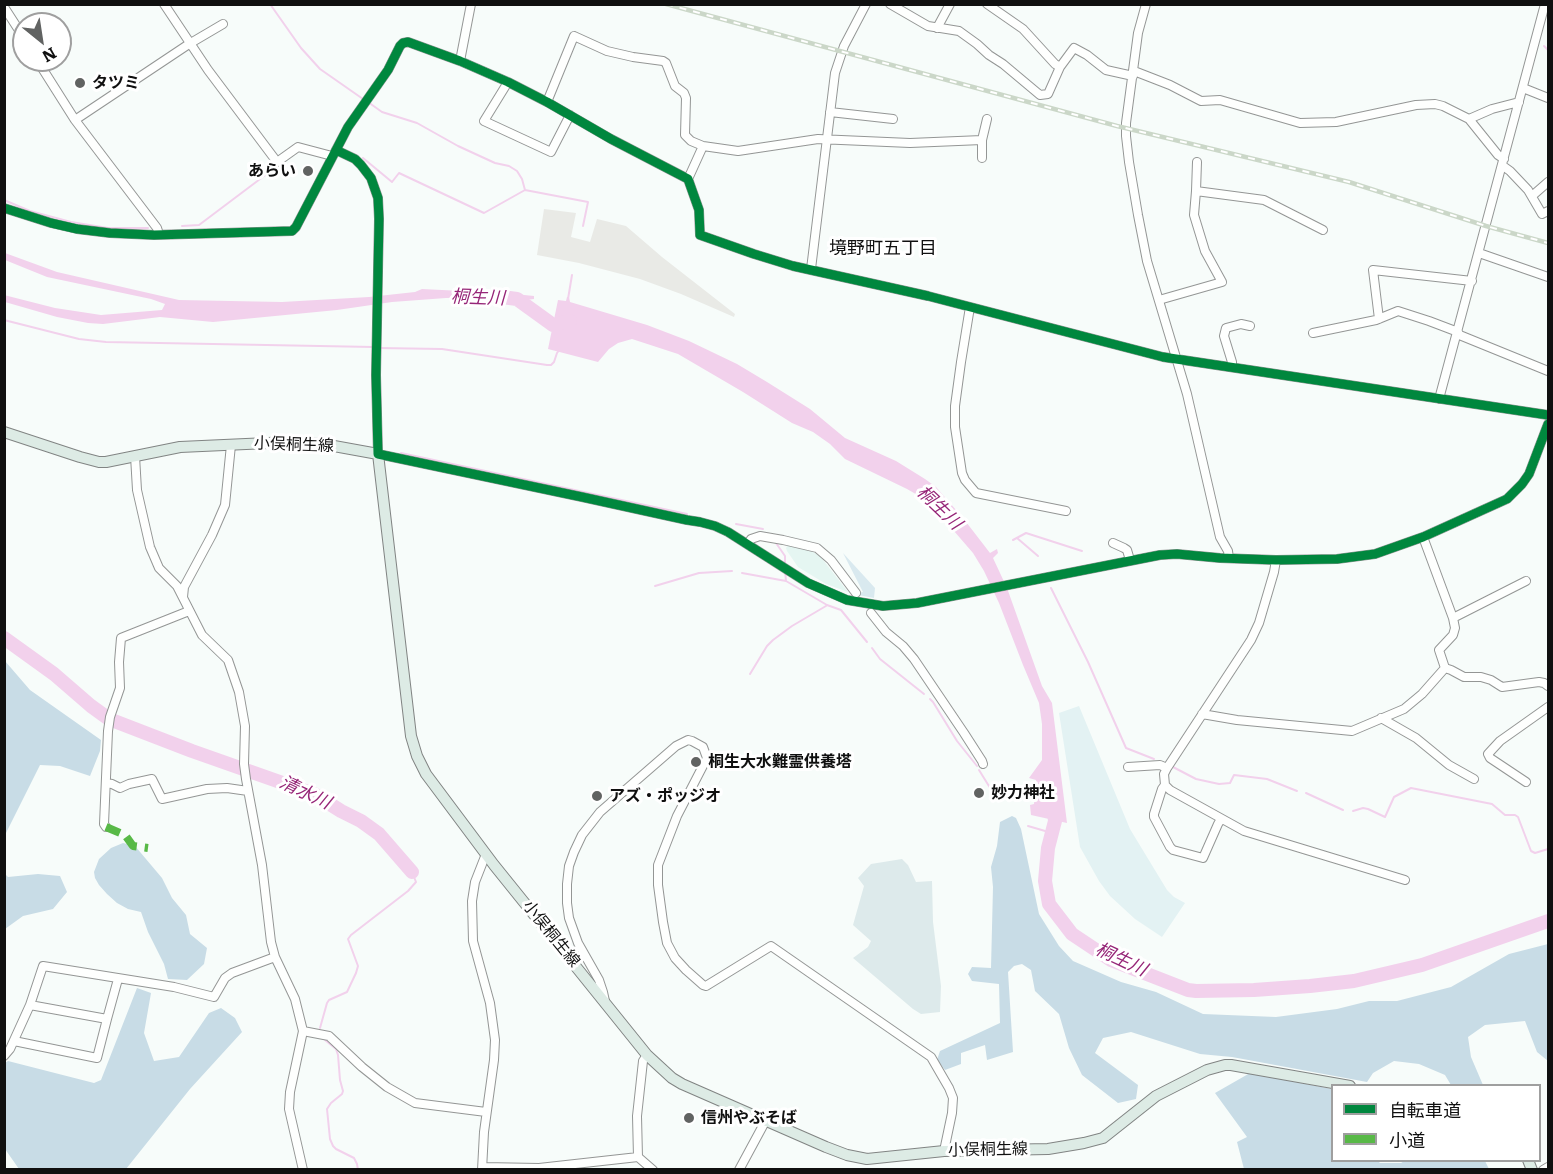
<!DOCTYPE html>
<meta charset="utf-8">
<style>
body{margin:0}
#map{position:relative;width:1553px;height:1174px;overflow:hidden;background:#f7fcfa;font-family:Literata,"Noto Sans JP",serif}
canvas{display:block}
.frame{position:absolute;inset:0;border:6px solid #101010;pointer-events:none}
.legend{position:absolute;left:1331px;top:1084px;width:210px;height:78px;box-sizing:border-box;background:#fff;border:2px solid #9f9f9f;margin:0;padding:8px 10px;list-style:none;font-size:18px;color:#101010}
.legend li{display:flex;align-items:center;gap:12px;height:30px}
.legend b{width:30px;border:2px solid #9f9f9f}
.north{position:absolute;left:12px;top:12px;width:60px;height:60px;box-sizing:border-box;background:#fff;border:2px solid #9f9f9f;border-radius:50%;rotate:150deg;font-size:16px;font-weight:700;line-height:24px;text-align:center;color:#101010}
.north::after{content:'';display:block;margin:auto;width:21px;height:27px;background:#616362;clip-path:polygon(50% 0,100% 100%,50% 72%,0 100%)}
</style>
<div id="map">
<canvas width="1553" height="1174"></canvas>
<div class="frame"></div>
<ul class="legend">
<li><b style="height:8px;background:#00873e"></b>自転車道</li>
<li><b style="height:8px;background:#58b947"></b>小道</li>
</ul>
<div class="north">N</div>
</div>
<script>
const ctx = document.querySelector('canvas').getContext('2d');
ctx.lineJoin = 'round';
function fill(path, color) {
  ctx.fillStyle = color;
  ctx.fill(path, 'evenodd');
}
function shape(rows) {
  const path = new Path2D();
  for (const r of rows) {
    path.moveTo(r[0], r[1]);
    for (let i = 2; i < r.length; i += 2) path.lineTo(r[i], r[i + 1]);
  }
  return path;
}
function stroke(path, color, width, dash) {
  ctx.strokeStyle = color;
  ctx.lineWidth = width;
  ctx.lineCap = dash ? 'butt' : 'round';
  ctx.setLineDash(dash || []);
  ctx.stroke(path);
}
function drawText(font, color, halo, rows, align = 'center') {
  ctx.font = font + ' Literata,"Noto Sans JP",serif';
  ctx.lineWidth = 6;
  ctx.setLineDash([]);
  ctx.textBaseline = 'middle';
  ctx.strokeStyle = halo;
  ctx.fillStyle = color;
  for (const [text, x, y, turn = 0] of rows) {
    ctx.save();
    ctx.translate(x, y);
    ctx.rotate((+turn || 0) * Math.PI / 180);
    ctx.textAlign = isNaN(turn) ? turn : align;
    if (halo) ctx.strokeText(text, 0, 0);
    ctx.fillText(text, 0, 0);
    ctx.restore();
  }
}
const industrial = shape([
 [544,209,576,213,571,237,590,242,597,219,626,226,662,257,735,314,734,317,681,294,640,279,579,263,537,255]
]);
const farmland = shape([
 [788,545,808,549,820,556,848,592,826,584,798,567,787,551,786,548]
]);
const green = shape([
 [843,553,875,588,874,598,853,594,863,592]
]);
const forest = shape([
 [5,661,30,690,101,740,100,751,90,776,60,766,40,765,5,835],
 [1012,816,1016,818,1021,829,1039,914,1059,946,1073,961,1121,982,1156,992,1203,1014,1276,1017,1337,1009,1369,1001,1397,1001,1451,987,1509,954,1548,944,1548,1061,1537,1052,1525,1021,1485,1025,1468,1037,1471,1057,1483,1085,1451,1085,1445,1075,1419,1064,1394,1061,1373,1073,1367,1082,1232,1057,1200,1054,1131,1032,1103,1038,1095,1053,1138,1085,1136,1099,1118,1103,1082,1075,1069,1048,1059,1014,1035,991,1031,970,1022,964,1014,966,1008,972,1013,1052,987,1060,985,1045,961,1053,961,1064,945,1070,937,1060,940,1051,1000,1023,999,984,972,981,968,974,972,967,991,968,993,887,991,867,997,846,1000,822],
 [123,843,135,846,162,878,172,898,186,915,190,934,207,948,204,964,187,980,168,979,164,964,148,932,141,912,128,909,117,903,107,894,99,885,95,878,94,872,99,859,111,848],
 [4,873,8,877,38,874,60,876,67,892,53,909,23,916,5,929],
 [137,988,151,993,144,1033,154,1061,179,1057,209,1013,221,1008,235,1018,242,1032,190,1089,126,1169,19,1169,5,1149,5,1063,8,1061,94,1083,101,1080],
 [1250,1073,1332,1089,1332,1160,1377,1160,1380,1163,1401,1163,1406,1160,1485,1161,1489,1169,1244,1169,1237,1142,1247,1137,1215,1093]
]);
const cemetery = shape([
 [902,859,908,865,916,882,932,881,933,922,941,986,940,1012,921,1014,913,1009,853,958,868,947,871,941,853,925,864,886,858,878,871,864]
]);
const pitch = shape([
 [1079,706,1130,829,1167,890,1174,897,1185,903,1162,937,1135,919,1110,896,1099,881,1080,847,1059,713]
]);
const water = shape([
 [5,253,57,272,179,300,282,302,369,297,415,292,422,289,462,291,466,289,534,296,534,299,510,302,488,297,446,298,392,302,337,310,213,322,160,317,103,324,88,323,57,317,5,302,4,295,55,308,101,315,162,310,165,304,151,299,47,277,5,260],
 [567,297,569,297,570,302,647,325,689,341,737,364,767,382,810,409,845,438,896,461,925,479,936,487,963,518,990,553,997,549,998,553,993,558,1007,588,1042,686,1052,703,1067,823,1031,815,1030,805,1034,804,1036,780,1029,778,1042,760,1042,724,1039,703,1023,665,999,603,984,571,973,553,928,501,907,489,845,459,830,444,813,432,792,423,743,392,678,354,632,339,618,343,609,349,598,362,548,349,558,300,566,301]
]);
const stream = shape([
 [270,4,301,48,320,69,363,99],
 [1544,46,1548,50],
 [368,102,382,112,417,123,458,146,495,163,509,166,517,171,522,179,525,190],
 [363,158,392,182,399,173,484,213,525,190,588,202,583,226],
 [4,200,30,211,71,222,108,228,148,228],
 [182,226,199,225,276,167],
 [568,299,572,275],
 [4,320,79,339,106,342,373,347],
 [378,348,442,349,547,365,551,365,554,362,557,353,560,349],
 [401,453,687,514],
 [736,524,763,529],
 [1017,538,1038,556],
 [1013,540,1026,533,1082,551],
 [776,543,785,556,785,565],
 [785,570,786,581,827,605,841,610,867,642],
 [742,573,786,581],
 [655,586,699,573,732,571],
 [1051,588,1088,662,1126,748,1154,759],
 [872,648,880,659,924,694],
 [750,674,767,646,773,640,792,626,826,606],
 [930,699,933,702,957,741,977,766],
 [1173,767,1196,779,1219,784,1230,783,1234,775,1267,779,1297,791],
 [979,770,992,791,996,791],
 [1306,793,1343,810],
 [1353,811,1363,808,1368,809,1385,817,1394,797,1411,788,1492,804,1505,815,1515,815,1518,817,1531,851,1535,853,1548,849],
 [1028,826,1052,833],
 [320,1028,327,1003,329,1000,347,992,356,973,358,966,348,939,351,935,408,891,416,882,412,872],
 [325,1040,336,1049,338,1055,340,1080,343,1091,342,1094,331,1103,327,1109,330,1139,333,1146,336,1149,354,1158,357,1164,358,1170]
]);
const river = shape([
 [502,297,517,299,553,325,570,321],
 [4,638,54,674,91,706,109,719,192,751,314,794,341,811,361,821,379,834,412,872],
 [1053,803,1055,821,1048,848,1045,881,1049,904,1072,934,1111,960,1188,990,1196,991,1254,990,1310,986,1354,981,1422,965,1548,921]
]);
const minor = shape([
 [164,4,208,70,277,162,298,147,332,156],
 [890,4,928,26,959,31,977,44,989,55,1003,64,1040,95,1048,94,1060,67,1074,48,1087,55,1106,70,1133,76],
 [987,4,1023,29,1055,64,1060,67],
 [1146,4,1138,33,1126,123,1126,136,1129,162,1138,215,1147,261,1187,394,1220,537,1228,551,1229,558],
 [4,7,24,38],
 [937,28,950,4],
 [37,60,75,120,157,228,159,234],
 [460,61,471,4],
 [1134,71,1170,85,1201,101,1220,100,1300,123,1336,122,1416,105,1435,104,1443,106,1469,119,1498,155,1504,159],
 [508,82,484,121,551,152,570,115],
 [1523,88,1548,98],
 [547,102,574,36,607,51,633,57,663,61,666,63,675,86,684,93,686,98,685,135,691,141,703,146,738,151,818,139,910,143,982,140],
 [830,112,893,119],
 [1469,119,1492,109,1519,102],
 [75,120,189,44,223,24],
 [336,150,355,159,361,165,371,178,378,198,379,219,376,375,378,454,582,497,687,520,700,522,715,526,728,532,808,583,847,600,883,606,917,603,1160,555,1177,554,1220,558,1276,560,1337,559,1375,554,1423,537,1507,499,1522,484,1529,474,1548,424],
 [982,158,982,140,987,119],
 [1503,166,1510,171,1528,190,1542,214,1548,211],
 [688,179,703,146],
 [1196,191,1197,162],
 [1532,196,1548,182],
 [4,208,51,223,77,229,110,233,154,235,292,231,296,227,348,127,388,70,400,46,403,43,408,42,460,61,508,82,547,102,611,139,688,179,699,210,700,235,754,254,793,266,928,296,1163,357,1548,415],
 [1479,253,1548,277],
 [811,269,835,73,844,46,866,4],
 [1159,300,1222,282,1205,251,1194,215,1196,191,1264,200,1323,230],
 [970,307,961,362,955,406,955,427,962,473,965,480,976,493,1066,511],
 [1379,319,1373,270,1472,281],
 [1313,333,1376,320,1398,311,1429,321,1458,332],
 [1457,334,1548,371],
 [1232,367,1232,362,1224,336,1226,328,1241,324,1250,326],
 [1439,399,1545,4],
 [135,456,137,490,150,547,159,568,177,586,202,635,228,660,239,692,245,726,244,764,246,779,262,865,271,942,275,957,295,999,303,1031,290,1092,289,1109,303,1170],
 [1423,537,1453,618,1455,628,1453,635,1439,650,1445,668,1451,670,1464,677,1481,677,1491,680,1502,687,1539,682,1544,683,1548,686],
 [1113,543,1124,548,1127,550,1130,560],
 [748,544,751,539,760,536,783,540,817,548,831,560,856,593],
 [1276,560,1274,572,1259,623,1251,640,1167,768,1164,774,1165,785,1170,790,1244,831,1405,880],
 [183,597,184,587,212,535,225,505,231,445],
 [871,613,886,632,903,646,914,659,964,733,982,761,983,764],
 [1453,618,1526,581],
 [1202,714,1237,720,1352,731,1404,709,1422,694,1445,668],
 [1381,718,1416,738,1449,765,1474,779],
 [1128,767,1160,765,1167,768],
 [1526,782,1490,758,1488,754,1500,741,1548,707],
 [106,783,112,784,120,788,129,784,152,779,162,799,207,789,227,788,248,791],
 [1165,785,1162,789,1154,814,1154,817,1170,847,1173,850,1203,858,1218,824,1221,819],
 [106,827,104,824,108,731,110,717,120,688,119,662,121,638,189,611],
 [605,1001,603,992,599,980,578,943,569,918,567,903,567,884,569,866,574,852,582,835,600,812,676,746,688,740,692,741,703,747,707,758,677,816,658,865,658,885,663,922,667,943,675,958,686,970,703,985,706,986,771,946,931,1057,949,1088,953,1098,952,1113,944,1151],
 [30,1005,107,1019,118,979],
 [303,1031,329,1036,362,1067,387,1087,415,1103,486,1112],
 [14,1041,97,1058,107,1019],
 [4,1056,10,1049,30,1005,43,966,174,987,214,997,225,978,232,973,275,957],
 [638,1157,637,1116,643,1061,647,1055],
 [483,1167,539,1168,638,1157,653,1170],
 [482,1170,484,1132,494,1060,495,1040,490,1003,473,941,472,901,475,882,486,854],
 [739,1170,766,1120],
 [1543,1170,1548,1167]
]);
const major = shape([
 [4,432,80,457,99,462,106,462,180,447,290,442,323,444,378,454,411,736,417,756,426,774,494,865,647,1055,672,1078,682,1084,826,1147,847,1155,867,1159,944,1151,1048,1149,1084,1143,1103,1138,1156,1096,1207,1070,1225,1065,1231,1065,1350,1086],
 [1528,1160,1532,1170]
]);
const rail = shape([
 [666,4,1117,126,1349,182,1486,226,1548,243]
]);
const quiet = shape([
 [106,827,125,835,133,846,148,848]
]);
const cycleway = shape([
 [336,150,355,159,361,165,371,178,378,198,379,219,376,375,378,454,582,497,687,520,700,522,715,526,728,532,808,583,847,600,883,606,917,603,1160,555,1177,554,1220,558,1276,560,1337,559,1375,554,1423,537,1507,499,1522,484,1529,474,1548,424],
 [4,208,51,223,77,229,110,233,154,235,292,231,296,227,348,127,388,70,400,46,403,43,408,42,460,61,508,82,547,102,611,139,688,179,699,210,700,235,754,254,793,266,928,296,1163,357,1548,415]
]);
const markers = [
 [80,83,6,"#616362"],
 [308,171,6,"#616362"],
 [696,762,6,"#616362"],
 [979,793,6,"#616362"],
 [597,796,6,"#616362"],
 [689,1118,6,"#616362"]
];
const poiNames = [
 ["タツミ",92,83],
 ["あらい",296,171,"right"],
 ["桐生大水難霊供養塔",708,762],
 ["妙力神社",991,793],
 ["アズ・ポッジオ",609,796],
 ["信州やぶそば",701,1118]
];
const streetNames = [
 ["小俣桐生線",294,445,2],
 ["小俣桐生線",551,934,51],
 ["小俣桐生線",988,1150,-1]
];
const neighbourhoodNames = [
 ["境野町五丁目",883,249]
];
const waterNames = [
 ["桐生川",478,298,2],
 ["桐生川",939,508,44],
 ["清水川",305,793,25],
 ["桐生川",1121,960,25]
];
fill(industrial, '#e9eae6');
fill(farmland, '#e5f6f2');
fill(green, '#d9e9ef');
fill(forest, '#c8dce6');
fill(cemetery, '#ddeaeb');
fill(pitch, '#e3f2f3');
fill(water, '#f2d1ec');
stroke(stream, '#f2d1ec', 2);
stroke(river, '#f2d1ec', 14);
stroke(minor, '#949695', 10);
stroke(major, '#818483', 12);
stroke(minor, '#fefffe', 8);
stroke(major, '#ddebe5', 10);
stroke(rail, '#cbd7c8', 4.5);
stroke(rail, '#fff', 2, [7]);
stroke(quiet, '#58b947', 8, [15, 8]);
stroke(cycleway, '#00873e', 9);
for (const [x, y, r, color] of markers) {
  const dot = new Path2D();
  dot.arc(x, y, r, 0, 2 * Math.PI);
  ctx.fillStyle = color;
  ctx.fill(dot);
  stroke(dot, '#fff', 2);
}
drawText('bold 16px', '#101010', '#fff', poiNames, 'left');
drawText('16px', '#101010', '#fff', streetNames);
drawText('18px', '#101010', '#fff', neighbourhoodNames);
drawText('italic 18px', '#962678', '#fff', waterNames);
</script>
